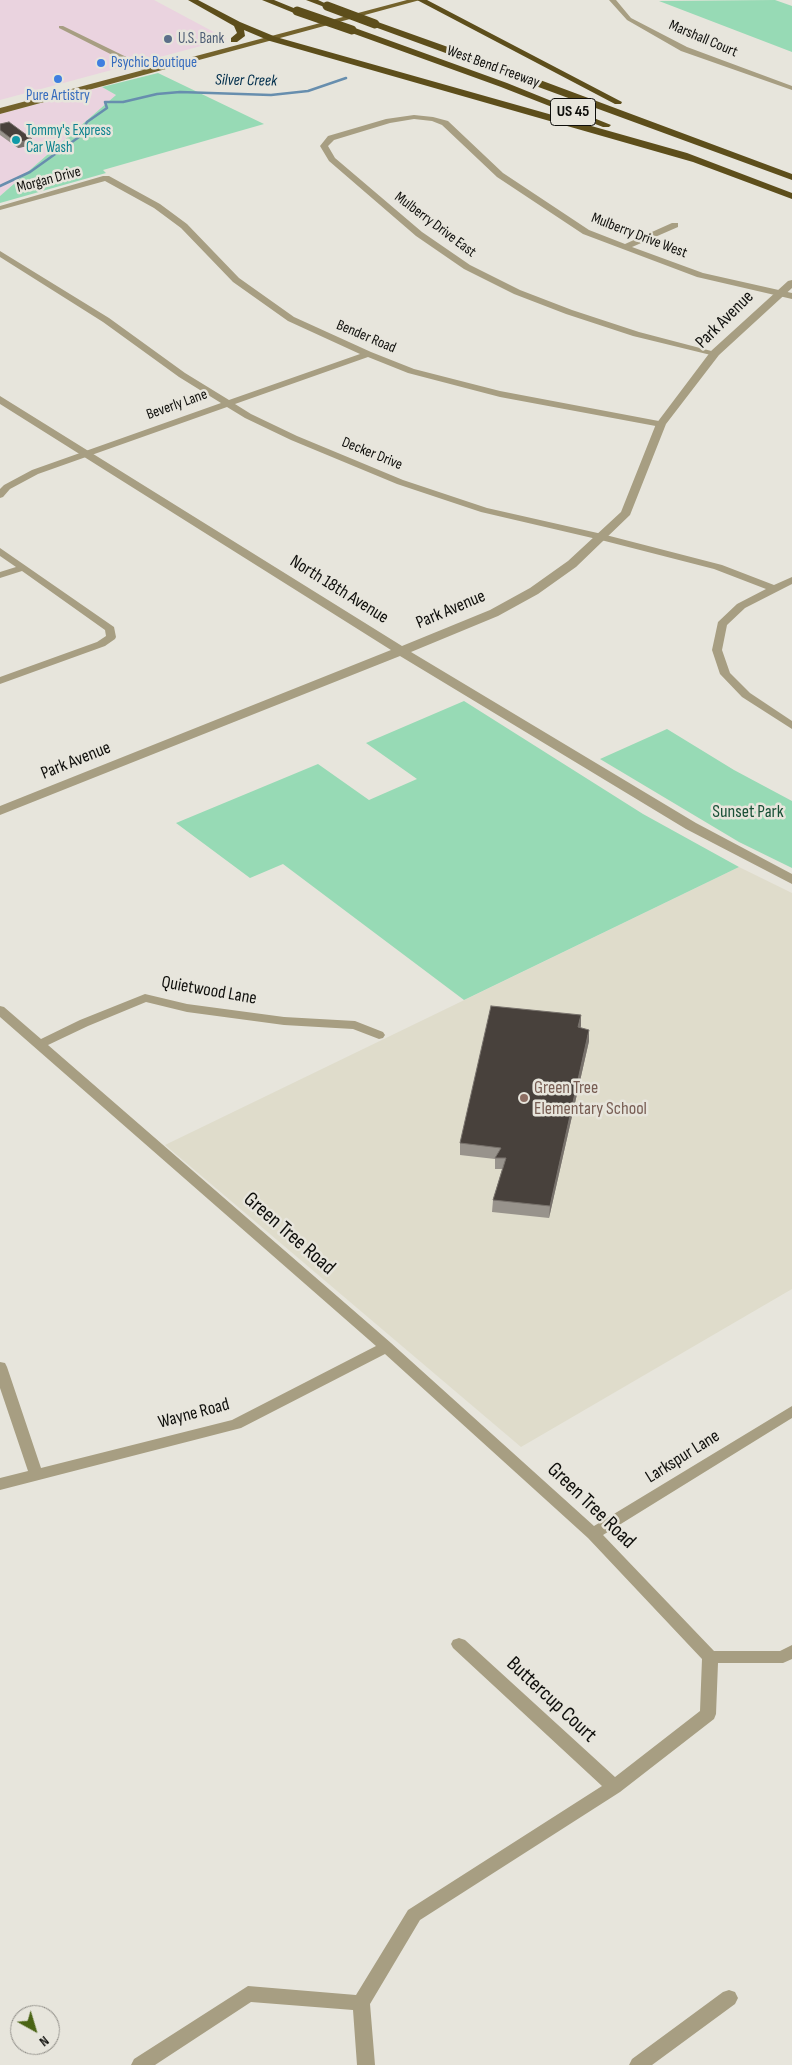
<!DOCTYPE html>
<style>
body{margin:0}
#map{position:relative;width:792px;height:2065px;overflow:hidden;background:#e7e5dc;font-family:"Sofia Sans Condensed",sans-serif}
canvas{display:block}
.north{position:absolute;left:10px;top:2005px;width:50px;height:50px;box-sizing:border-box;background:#e7e5dc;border:1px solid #918f89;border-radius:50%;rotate:141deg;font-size:14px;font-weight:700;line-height:20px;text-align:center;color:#0f0f0c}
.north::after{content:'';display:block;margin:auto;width:18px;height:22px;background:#4a6415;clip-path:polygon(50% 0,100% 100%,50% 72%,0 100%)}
</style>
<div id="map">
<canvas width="792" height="2065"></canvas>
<div class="north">N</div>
</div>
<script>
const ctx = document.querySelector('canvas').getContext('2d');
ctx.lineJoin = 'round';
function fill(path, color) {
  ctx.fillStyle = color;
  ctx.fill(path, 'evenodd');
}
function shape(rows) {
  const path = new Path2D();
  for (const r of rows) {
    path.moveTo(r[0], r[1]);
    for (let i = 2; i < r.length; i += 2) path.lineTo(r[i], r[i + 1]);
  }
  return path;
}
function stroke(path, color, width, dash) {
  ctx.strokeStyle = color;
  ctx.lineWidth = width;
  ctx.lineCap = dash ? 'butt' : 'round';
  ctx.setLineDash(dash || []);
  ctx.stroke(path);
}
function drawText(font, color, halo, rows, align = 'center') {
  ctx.font = font + ' "Sofia Sans Condensed",sans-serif';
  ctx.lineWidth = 5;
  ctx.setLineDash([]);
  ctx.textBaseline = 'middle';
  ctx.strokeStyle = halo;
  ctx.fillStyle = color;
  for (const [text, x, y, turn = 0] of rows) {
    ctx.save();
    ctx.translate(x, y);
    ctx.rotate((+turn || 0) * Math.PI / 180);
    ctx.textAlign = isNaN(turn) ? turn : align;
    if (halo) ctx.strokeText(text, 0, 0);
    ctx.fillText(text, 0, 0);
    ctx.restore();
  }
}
const commercial = shape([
 [0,0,154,0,227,39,0,100],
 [102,87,116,95,0,196,0,114]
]);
const built = shape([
 [739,867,792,893,792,1289,521,1447,165,1145]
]);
const green = shape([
 [775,0,792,6,792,52,659,1],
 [158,73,264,124,103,170,106,173,0,203,0,196,116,95,102,87],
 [464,701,643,814,739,867,464,1000,283,864,250,878,176,823,318,764,369,800,417,779,366,743],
 [667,729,734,770,792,801,792,868,739,842,600,759]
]);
const stream = shape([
 [0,186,30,172,79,137,87,122,107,108,105,102,123,102,157,94,180,92,271,95,308,91,346,78]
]);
const minor = shape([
 [609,0,616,0,631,18,687,47,792,86,792,90,681,51,627,20,609,0],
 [59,26,63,26,155,71,148,73,59,28,59,26],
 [414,115,433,117,448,121,503,173,589,230,625,244,672,223,678,223,678,227,632,247,703,273,792,293,792,299,697,277,583,234,497,177,442,125,432,121,414,119,390,123,334,140,328,146,335,158,422,232,470,265,520,290,572,310,639,332,719,353,715,356,633,336,566,314,514,294,464,269,416,236,329,161,320,146,328,136,386,119,414,115],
 [103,176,109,176,160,204,187,224,239,278,294,317,371,352,414,369,500,391,664,422,664,426,661,427,500,397,408,373,368,357,235,404,251,414,297,436,403,480,487,508,602,534,722,565,774,585,792,577,792,584,745,608,727,625,722,650,730,673,750,693,792,721,792,729,742,697,720,674,712,650,718,622,737,604,766,589,714,569,601,540,481,512,397,484,291,440,245,418,227,407,38,474,10,489,3,497,0,498,0,489,4,485,32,470,221,403,179,377,103,322,0,257,0,251,109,318,185,373,229,400,360,354,288,321,233,282,181,228,154,208,105,181,0,210,0,206,103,176],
 [0,548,114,627,116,637,115,639,105,646,0,684,0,677,97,642,106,636,105,630,22,571,0,578,0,572,16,567,0,556,0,548],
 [145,994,187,1004,284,1017,355,1021,383,1032,385,1035,383,1038,379,1039,353,1029,284,1025,187,1012,146,1002,88,1026,48,1045,391,1343,594,1526,792,1406,792,1418,603,1535,714,1651,780,1651,792,1645,792,1659,783,1663,718,1663,716,1714,714,1719,620,1792,420,1920,370,2004,375,2065,357,2065,353,2010,251,2002,155,2065,131,2065,134,2059,248,1986,356,1995,408,1910,602,1786,453,1648,451,1644,453,1640,459,1638,465,1640,615,1777,700,1711,702,1659,588,1538,385,1354,241,1428,0,1490,0,1478,28,1471,0,1388,0,1362,5,1363,7,1367,41,1468,232,1420,376,1346,0,1017,0,1006,4,1007,41,1039,80,1020,145,994],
 [729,1990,735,1992,738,1998,735,2004,652,2065,629,2065,632,2059,723,1992,729,1990]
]);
const tertiary = shape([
 [792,280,792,288,719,355,666,424,630,515,576,567,538,594,498,616,411,652,696,823,792,874,792,884,686,829,400,656,0,815,0,806,391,650,0,404,0,396,402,646,490,610,530,588,568,561,621,512,656,424,711,351,788,281,792,280]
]);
const primary = shape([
 [407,0,420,0,0,114,0,108,407,0]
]);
const motorway = shape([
 [188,0,198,0,240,22,276,37,687,153,792,193,792,199,693,162,270,41,244,30,245,36,237,42,231,42,231,38,237,33,234,26,188,0],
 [262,0,274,0,301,11,294,13,262,0],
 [306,0,318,0,331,6,327,8,306,0],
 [417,0,427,0,622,102,621,104,615,104,417,0],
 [375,21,532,77,792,174,792,180,372,26,371,24,375,21],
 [349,28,355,28,507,83,611,125,609,127,603,127,501,87,349,32,349,28]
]);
const motorwayBridge = shape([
 [327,6,375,24],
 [297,11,352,30]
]);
const wall = shape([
 [0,124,32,139,33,145,18,148,0,135],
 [581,1015,580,1028,589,1041,549,1218,492,1212,493,1200,502,1169,495,1169,495,1159,460,1155,460,1143]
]);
const shadedWall = shape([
 [32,139,33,145,18,148,17,143],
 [581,1015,581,1026,578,1039,578,1027],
 [589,1030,589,1041,549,1218,550,1206]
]);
const building = shape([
 [9,122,32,139,17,143,0,130,0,124,9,122],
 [491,1006,581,1015,578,1027,589,1030,550,1206,493,1200,506,1158,495,1158,501,1148,460,1143,491,1006]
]);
const markers = [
 [168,39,5,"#5c6f8a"],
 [101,63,5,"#3f7fe0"],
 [58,79,5,"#3f7fe0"],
 [16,140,5,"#0f9aa8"],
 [524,1098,5,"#8d6e63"]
];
const farServicenames = [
 ["U.S. Bank",178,39]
];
const farStreetnames = [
 ["Marshall Court",703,39,23],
 ["West Bend Freeway",493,67,20],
 ["Morgan Drive",49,180,-15],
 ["Mulberry Drive East",435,225,37],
 ["Mulberry Drive West",639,236,21],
 ["Bender Road",366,337,23],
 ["Beverly Lane",177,405,-20],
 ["Decker Drive",372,454,22]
];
const farShopnames = [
 ["Psychic Boutique",111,63],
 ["Pure Artistry",58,96,"center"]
];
const farCulturenames = [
 ["Tommy's Express",26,131],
 ["Car Wash",26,148]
];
const farWaternames = [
 ["Silver Creek",246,81,1]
];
const shields = [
 [573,112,45]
];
const shieldNames = [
 ["US 45",573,112]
];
const streetNames = [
 ["Park Avenue",725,320,-45],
 ["North 18th Avenue",339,590,32],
 ["Park Avenue",451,610,-23],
 ["Park Avenue",76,761,-22],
 ["Quietwood Lane",209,991,10],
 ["Wayne Road",194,1414,-15],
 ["Larkspur Lane",683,1457,-32]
];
const parkNames = [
 ["Sunset Park",748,812]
];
const educationNames = [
 ["Green Tree",534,1088],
 ["Elementary School",534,1109]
];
const nearStreetnames = [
 ["Green Tree Road",289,1234,41],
 ["Green Tree Road",591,1506,44],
 ["Buttercup Court",551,1700,43]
];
fill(commercial, '#ead3df');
fill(built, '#dfdccb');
fill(green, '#97dab5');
stroke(stream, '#678eae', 2.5);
fill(minor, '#a79e82');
fill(tertiary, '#a79e82');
fill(primary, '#73622c');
fill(motorway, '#5d4e1b');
stroke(motorwayBridge, '#5d4e1b', 9);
fill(wall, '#98938c');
fill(shadedWall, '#78726c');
fill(building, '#48413c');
stroke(building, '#78726c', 1);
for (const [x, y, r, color] of markers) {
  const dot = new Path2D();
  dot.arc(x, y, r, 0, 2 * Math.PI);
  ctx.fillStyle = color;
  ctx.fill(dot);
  stroke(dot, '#e7e5dc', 2);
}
drawText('15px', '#4e5e75', '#e7e5dc', farServicenames, 'left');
drawText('15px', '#0f0f0c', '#e7e5dc', farStreetnames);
drawText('15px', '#366cbe', '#e7e5dc', farShopnames, 'left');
drawText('15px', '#0d838f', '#e7e5dc', farCulturenames, 'left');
drawText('italic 16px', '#012e4c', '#e7e5dc', farWaternames);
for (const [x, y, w] of shields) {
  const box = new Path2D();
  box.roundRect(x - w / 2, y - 13.5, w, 27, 4);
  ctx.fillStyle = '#e7e5dc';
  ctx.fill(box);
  stroke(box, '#0f0f0c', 1);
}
drawText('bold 16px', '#0f0f0c', null, shieldNames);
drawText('18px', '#0f0f0c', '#e7e5dc', streetNames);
drawText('18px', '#195037', '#e7e5dc', parkNames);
drawText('18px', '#785e54', '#e7e5dc', educationNames, 'left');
drawText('21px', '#0f0f0c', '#e7e5dc', nearStreetnames);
</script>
